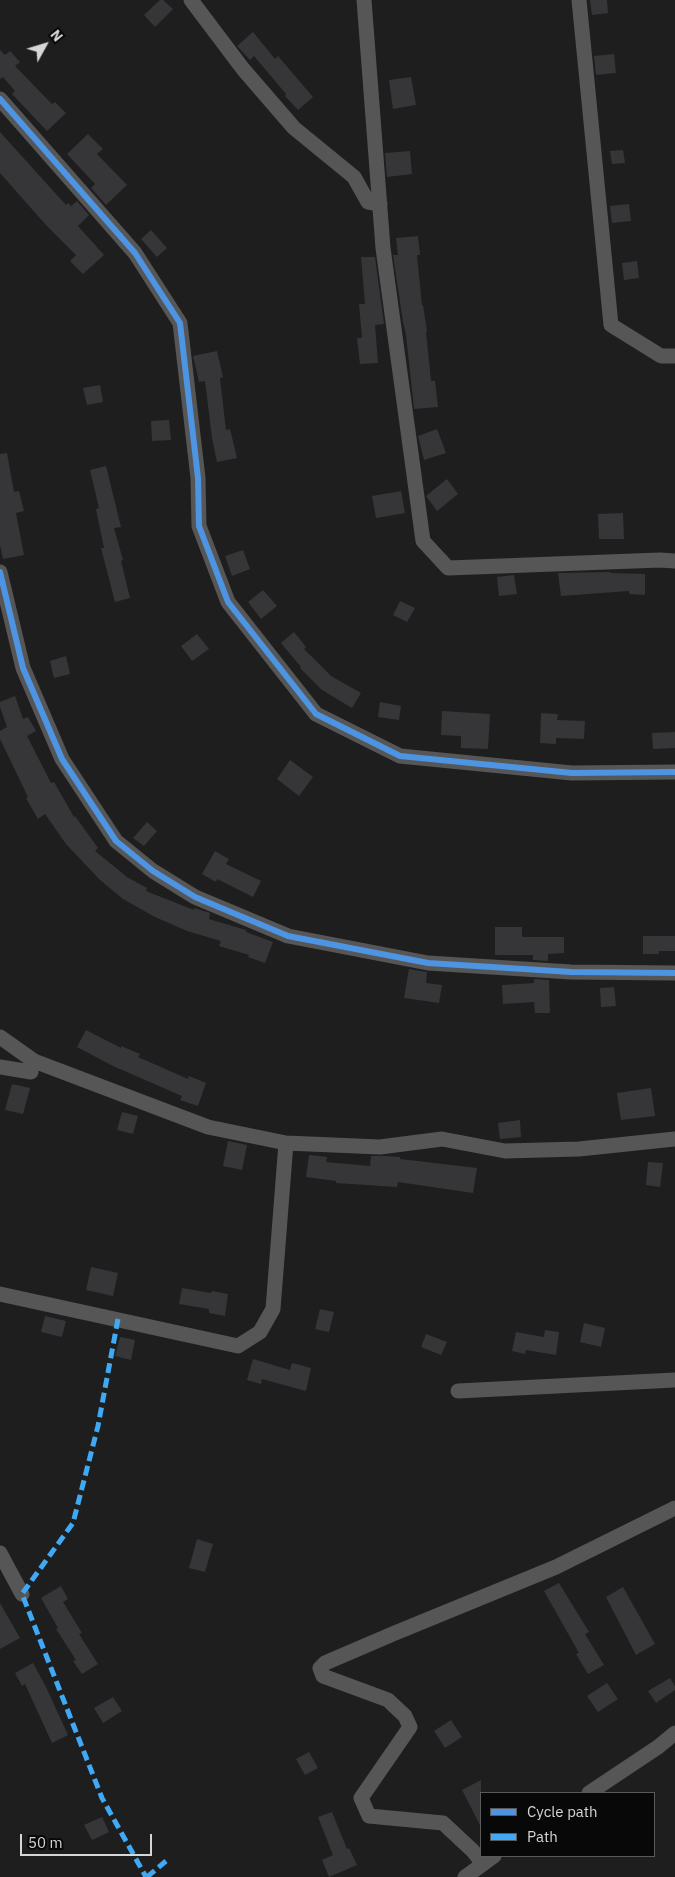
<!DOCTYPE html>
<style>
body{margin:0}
#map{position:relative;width:675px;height:1877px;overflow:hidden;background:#1e1e1f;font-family:"IBM Plex Sans",sans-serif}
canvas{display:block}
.legend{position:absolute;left:480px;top:1792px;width:175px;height:65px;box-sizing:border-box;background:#080809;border:1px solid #5a5a5c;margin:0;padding:6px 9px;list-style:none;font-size:15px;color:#d5d6d8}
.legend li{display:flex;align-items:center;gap:10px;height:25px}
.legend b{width:25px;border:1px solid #5a5a5c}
.north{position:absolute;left:20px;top:20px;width:50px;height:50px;-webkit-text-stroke:4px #080809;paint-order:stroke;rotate:51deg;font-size:14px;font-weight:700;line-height:20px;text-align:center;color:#d5d6d8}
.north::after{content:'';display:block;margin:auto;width:18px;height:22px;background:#d5d6d8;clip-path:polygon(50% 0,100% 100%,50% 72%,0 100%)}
.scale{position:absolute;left:20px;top:1834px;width:132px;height:22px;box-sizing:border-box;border:2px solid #d5d6d8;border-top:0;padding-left:6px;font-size:15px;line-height:18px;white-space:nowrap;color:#d5d6d8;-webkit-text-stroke:4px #080809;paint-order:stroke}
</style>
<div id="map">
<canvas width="675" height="1877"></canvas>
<ul class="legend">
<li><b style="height:6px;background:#4d94e3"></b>Cycle path</li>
<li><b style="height:6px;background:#3fa9f5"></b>Path</li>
</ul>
<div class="north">N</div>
<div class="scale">50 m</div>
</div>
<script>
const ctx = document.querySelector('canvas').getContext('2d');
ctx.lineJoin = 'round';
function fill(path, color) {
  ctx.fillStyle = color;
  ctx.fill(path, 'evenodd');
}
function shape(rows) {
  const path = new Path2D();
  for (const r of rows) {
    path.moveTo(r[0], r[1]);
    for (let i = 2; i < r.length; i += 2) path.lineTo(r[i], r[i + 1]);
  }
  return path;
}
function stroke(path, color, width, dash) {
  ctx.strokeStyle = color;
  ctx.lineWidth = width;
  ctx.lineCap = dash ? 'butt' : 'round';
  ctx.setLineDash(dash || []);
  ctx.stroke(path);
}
const building = shape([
 [160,0,163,0,173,9,155,27,144,15],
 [590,0,607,0,608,13,592,15],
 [253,32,275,59,278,56,313,97,298,110,285,96,286,94,254,56,250,60,237,46],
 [0,50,5,55,10,51,20,62,15,66,52,104,55,102,66,113,47,131,12,94,15,91,3,77,0,79],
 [614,54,616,73,596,75,594,56],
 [411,77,416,105,393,109,389,80],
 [0,132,66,205,68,203,71,206,77,201,89,215,78,226,104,255,83,274,70,261,76,255,46,225,0,173],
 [88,134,103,149,97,154,127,185,106,205,91,188,95,184,67,154],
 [623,150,625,163,612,164,610,151],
 [410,151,412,174,387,177,385,153],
 [629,204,631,221,612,223,610,206],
 [151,230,167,248,157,257,141,239],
 [418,236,420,255,417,255,422,305,423,305,427,331,426,332,431,381,435,381,438,407,414,409,406,335,403,322,393,255,398,255,396,238],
 [361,257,375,257,384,324,375,325,378,363,360,364,357,338,362,338,359,304,365,304],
 [637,261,639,278,624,280,622,263],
 [217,351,223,377,220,378,226,430,230,429,237,458,217,462,212,438,205,381,199,382,193,356],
 [100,385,103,402,87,405,83,388],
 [169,420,171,440,152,441,151,421],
 [437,429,446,453,424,460,418,436],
 [7,453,14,492,19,491,24,511,16,513,24,555,3,559,0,545,0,454],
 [106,466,121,527,114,528,123,560,121,561,130,598,115,602,101,548,104,548,96,509,99,508,90,470],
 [447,479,458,494,437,511,426,496],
 [401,491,405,513,376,518,372,496],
 [623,513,624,539,599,539,598,514],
 [243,550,250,569,232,576,225,556],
 [610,572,610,573,645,574,645,595,629,594,629,591,561,596,558,573],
 [514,575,517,594,499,596,497,577],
 [263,590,277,606,261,619,248,602],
 [400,601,415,608,407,622,393,615],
 [294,632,306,647,304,649,331,676,361,693,352,708,322,690,300,668,301,667,281,643],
 [197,634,209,649,192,661,181,646],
 [66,656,70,674,54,678,50,661],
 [15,696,23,719,28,717,36,731,27,736,51,783,54,782,74,817,75,816,98,848,95,851,127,877,147,888,146,891,194,910,194,908,210,913,209,919,246,930,246,932,273,942,265,963,248,957,249,955,219,946,221,941,187,931,155,917,123,899,100,880,66,844,45,814,38,819,26,798,28,797,0,739,0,731,7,727,0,707,0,702],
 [380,702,401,706,399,720,378,717],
 [442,711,490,714,488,749,461,748,461,736,441,735],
 [541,713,558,714,557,720,585,721,584,739,556,738,556,744,540,743],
 [675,732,675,748,653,749,652,733],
 [290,760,313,777,299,796,277,779],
 [147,822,157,831,144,846,133,838],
 [215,851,229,859,226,864,261,881,253,897,217,879,216,882,202,874],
 [495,927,522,927,522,937,564,937,564,953,548,954,548,961,533,960,533,955,495,955],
 [643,936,675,936,675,951,659,951,659,954,643,954],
 [409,969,427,972,426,983,442,985,439,1003,404,998],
 [534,979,549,980,550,1013,535,1013,534,1002,503,1004,502,985,534,983],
 [614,987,616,1006,601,1007,600,988],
 [86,1030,121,1048,121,1046,140,1054,138,1057,188,1079,189,1076,206,1083,198,1106,180,1100,182,1096,113,1066,77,1047],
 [12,1084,30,1088,23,1114,5,1110],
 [651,1088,655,1116,621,1120,617,1093],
 [122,1112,138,1116,133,1134,117,1130],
 [520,1120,521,1137,500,1139,498,1123],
 [228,1141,247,1145,242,1170,223,1166],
 [309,1155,327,1157,326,1162,370,1166,371,1156,387,1156,400,1157,400,1159,477,1168,473,1193,398,1182,397,1187,336,1183,336,1181,306,1177],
 [648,1162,663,1163,660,1187,646,1185],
 [91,1267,118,1273,113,1296,86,1290],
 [182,1288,211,1293,212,1291,228,1294,225,1316,209,1313,209,1309,179,1304],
 [320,1309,334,1312,329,1332,315,1329],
 [45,1316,66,1321,62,1337,41,1332],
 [584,1323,605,1328,601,1347,580,1342],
 [545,1330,559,1332,556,1355,526,1350,525,1354,512,1351,516,1332,544,1337],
 [426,1334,447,1342,441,1355,421,1347],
 [120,1337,135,1340,131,1360,115,1356],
 [253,1359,290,1370,292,1363,311,1368,306,1391,262,1379,261,1384,247,1380],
 [197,1539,213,1544,205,1572,189,1568],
 [559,1583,589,1632,585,1634,604,1665,588,1674,576,1654,579,1653,544,1591],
 [61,1586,68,1599,63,1602,82,1633,79,1634,98,1664,82,1674,73,1661,76,1660,56,1629,58,1628,41,1598],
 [623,1587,655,1644,636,1655,606,1597],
 [0,1603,20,1638,0,1649],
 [33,1663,46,1687,68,1735,52,1743,25,1684,22,1686,15,1673],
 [670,1678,675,1686,675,1690,656,1703,648,1691],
 [607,1683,618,1699,598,1712,587,1696],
 [113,1697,122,1711,103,1723,94,1708],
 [451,1720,462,1737,445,1748,434,1731],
 [309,1752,318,1768,305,1775,296,1759],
 [481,1780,481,1827,462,1790],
 [332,1812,347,1849,349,1848,357,1865,329,1877,322,1860,333,1855,318,1817],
 [102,1817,109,1832,92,1840,84,1825]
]);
const street = shape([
 [191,0,243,69,294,128,354,177,368,202,380,204],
 [364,0,383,248,423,541,448,568,660,560,675,561],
 [579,0,611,325,661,356,675,356],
 [0,99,135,253,180,323,198,478,199,526,228,602,316,714,400,756,572,773,675,772],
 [0,572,23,668,62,759,116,841,153,871,195,897,288,936,428,963,571,972,675,973],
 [0,1037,34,1061,208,1127,286,1143,380,1147,442,1139,505,1151,579,1149,675,1139],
 [0,1067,31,1072],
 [0,1294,238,1346,260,1332,273,1309,286,1143],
 [458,1391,675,1380],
 [0,1553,22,1594],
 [589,1793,658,1747,675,1733],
 [483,1864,473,1851,443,1823,369,1816,361,1798,410,1727,405,1716,388,1700,323,1676,320,1668,325,1663,395,1633,556,1567,675,1508],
 [465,1877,494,1856]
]);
const quiet = shape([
 [118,1319,98,1426,73,1523,22,1594,102,1798,146,1877],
 [147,1877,166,1861]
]);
const cycleway = shape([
 [0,99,135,253,180,323,198,478,199,526,228,602,316,714,400,756,572,773,675,772],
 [0,572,23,668,62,759,116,841,153,871,195,897,288,936,428,963,571,972,675,973]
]);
fill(building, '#363638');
stroke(street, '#565656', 15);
stroke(quiet, '#3fa9f5', 5, [10, 5]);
stroke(cycleway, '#4d94e3', 6);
</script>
